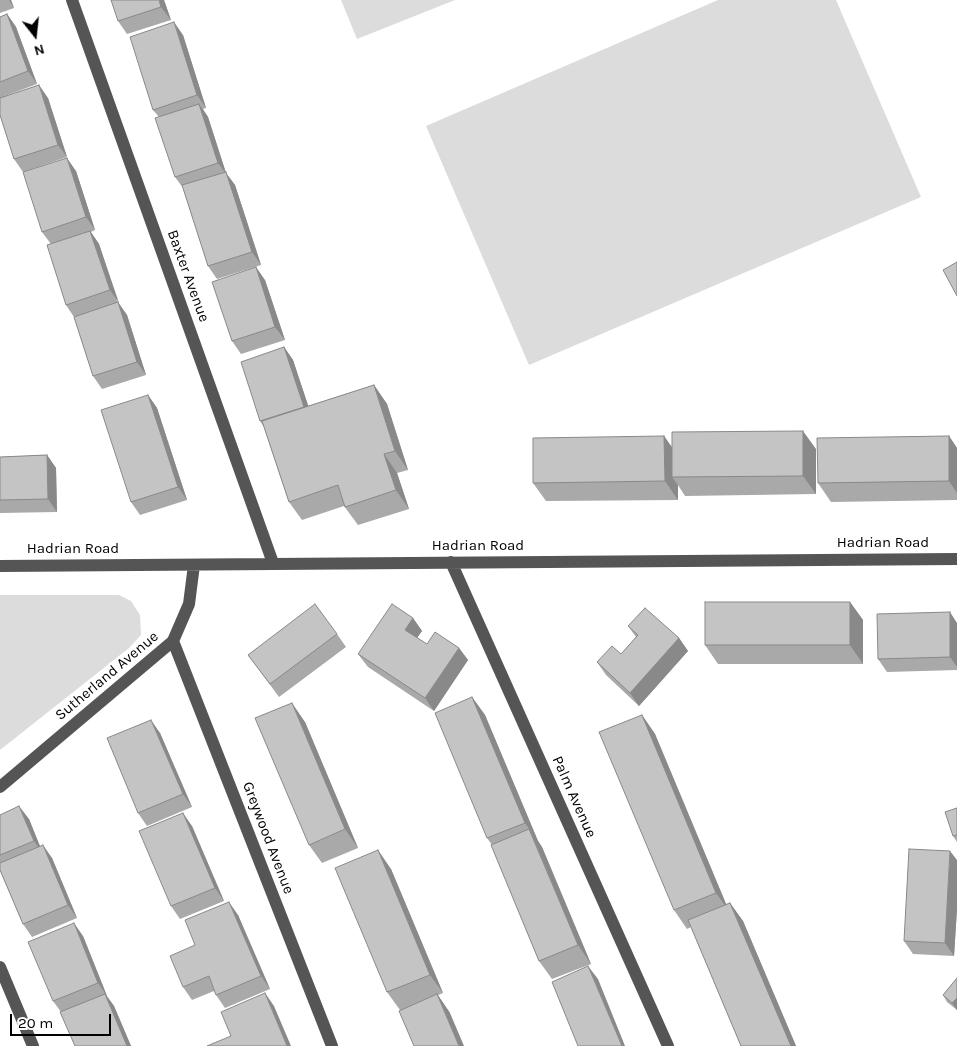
<!DOCTYPE html>
<style>
body{margin:0}
#map{position:relative;width:957px;height:1046px;overflow:hidden;background:#fff;font-family:Karla,sans-serif}
canvas{display:block}
.north{position:absolute;left:10px;top:10px;width:50px;height:50px;-webkit-text-stroke:4px #fff;paint-order:stroke;rotate:164deg;font-size:14px;font-weight:700;line-height:20px;text-align:center;color:#000}
.north::after{content:'';display:block;margin:auto;width:18px;height:22px;background:#000;clip-path:polygon(50% 0,100% 100%,50% 72%,0 100%)}
.scale{position:absolute;left:10px;top:1014px;width:101px;height:22px;box-sizing:border-box;border:2px solid #000;border-top:0;padding-left:6px;font-size:15px;line-height:18px;white-space:nowrap;color:#000;-webkit-text-stroke:4px #fff;paint-order:stroke}
</style>
<div id="map">
<canvas width="957" height="1046"></canvas>
<div class="north">N</div>
<div class="scale">20 m</div>
</div>
<script>
const ctx = document.querySelector('canvas').getContext('2d');
ctx.lineJoin = 'round';
function fill(path, color) {
  ctx.fillStyle = color;
  ctx.fill(path, 'evenodd');
}
function shape(rows) {
  const path = new Path2D();
  for (const r of rows) {
    path.moveTo(r[0], r[1]);
    for (let i = 2; i < r.length; i += 2) path.lineTo(r[i], r[i + 1]);
  }
  return path;
}
function stroke(path, color, width, dash) {
  ctx.strokeStyle = color;
  ctx.lineWidth = width;
  ctx.lineCap = dash ? 'butt' : 'round';
  ctx.setLineDash(dash || []);
  ctx.stroke(path);
}
function drawText(font, color, halo, rows, align = 'center') {
  ctx.font = font + ' Karla,sans-serif';
  ctx.lineWidth = 5;
  ctx.setLineDash([]);
  ctx.textBaseline = 'middle';
  ctx.strokeStyle = halo;
  ctx.fillStyle = color;
  for (const [text, x, y, turn = 0] of rows) {
    ctx.save();
    ctx.translate(x, y);
    ctx.rotate((+turn || 0) * Math.PI / 180);
    ctx.textAlign = isNaN(turn) ? turn : align;
    if (halo) ctx.strokeText(text, 0, 0);
    ctx.fillText(text, 0, 0);
    ctx.restore();
  }
}
const green = shape([
 [341,0,455,0,357,39],
 [718,0,836,0,921,197,529,365,426,126],
 [0,595,119,595,131,601,140,615,141,635,129,648,0,750]
]);
const minor = shape([
 [72,0,273,563],
 [451,562,668,1046],
 [0,566,957,559],
 [173,641,332,1046],
 [0,787,173,641,189,604,194,565],
 [0,967,33,1046]
]);
const wall = shape([
 [0,0,11,0,14,8,0,13],
 [164,0,171,20,127,34,118,21],
 [7,14,16,27,37,84,5,96,48,98,67,157,23,172,14,159,0,115,0,17],
 [183,35,206,108,203,109,208,117,226,173,235,185,261,265,217,279,208,266,183,188,175,177,159,117,153,110],
 [76,171,95,230,91,232,99,244,118,304,127,315,146,375,102,389,93,376,74,317,66,305,51,244,42,232],
 [265,280,285,340,241,354,232,341],
 [284,347,293,360,308,406,374,385,387,404,408,470,397,473,409,509,358,525,344,506,302,520,289,502,264,427,260,421],
 [148,395,157,408,187,500,140,515,131,502],
 [664,436,672,447,816,449,816,494,685,496,678,485,678,500,546,501,533,483],
 [949,436,957,448,957,500,831,502,818,483],
 [47,455,56,468,57,512,0,513,0,457],
 [850,602,863,620,863,664,718,664,705,645],
 [413,618,422,631,417,638,427,644,459,648,468,660,434,711,368,667,358,654],
 [957,623,957,670,887,672,878,659],
 [628,626,679,638,688,651,639,706,606,675,597,662,621,654,636,637],
 [337,634,346,647,279,697,248,655],
 [472,697,485,715,538,841,542,847,591,964,552,979,539,961,492,845,487,838],
 [642,715,655,734,726,904,730,903,743,921,796,1046,741,1046,691,927,687,929,674,910],
 [305,722,358,848,322,863,309,845],
 [160,733,192,807,147,826,138,813],
 [957,808,957,842,953,836],
 [0,815,29,819,40,846,52,858,77,918,32,937,23,924,0,870],
 [192,826,224,901,180,919,171,906],
 [957,860,957,909,954,956,913,954,904,941],
 [391,869,443,993,438,995,450,1013,400,1010,387,992],
 [238,915,270,989,225,1008,216,995,214,991,192,1000,183,987,195,945],
 [83,936,107,996,114,1006,131,1046,75,1046,61,1012,53,1001],
 [957,978,957,1010,947,1002,943,995]
]);
const shadedWall = shape([
 [9,0,11,0,14,8],
 [159,0,164,0,171,20,161,7],
 [7,14,16,27,37,84,28,71],
 [174,22,183,35,206,108,197,95],
 [39,85,48,98,67,157,58,145],
 [199,104,208,117,226,173,235,185,261,265,252,252,227,175,218,163],
 [67,158,76,171,95,230,86,217],
 [90,231,99,244,119,303,110,290],
 [256,267,265,280,285,340,275,327],
 [118,302,127,315,146,375,137,362],
 [284,347,293,360,313,420,304,407],
 [374,385,387,404,408,470,395,451],
 [148,395,157,408,187,500,178,487],
 [803,431,816,449,816,494,803,476],
 [664,436,677,455,672,477,678,485,678,500,665,481],
 [949,436,957,448,957,493,949,481],
 [384,454,397,473,409,509,396,490],
 [47,455,56,468,57,512,48,499],
 [850,602,863,620,863,664,850,645],
 [950,612,957,623,957,667,950,657],
 [413,618,422,631,414,642,405,630],
 [679,638,688,651,639,706,630,693],
 [459,648,468,660,434,711,425,698],
 [472,697,485,715,538,841,542,847,591,964,578,945,530,830,525,823],
 [292,703,305,722,358,848,345,829],
 [642,715,655,734,729,911,716,893],
 [151,720,160,733,192,807,183,794],
 [19,806,29,819,43,854,34,841],
 [183,813,192,826,224,901,215,888],
 [43,845,52,858,77,918,68,905],
 [378,850,391,869,443,993,430,975],
 [950,851,957,860,957,909,954,956,945,943],
 [229,902,238,915,270,989,261,976],
 [730,903,743,921,796,1046,791,1046],
 [74,923,83,936,107,996,98,983],
 [588,966,598,979,625,1046,622,1046],
 [265,993,274,1006,291,1046,287,1046],
 [105,994,114,1006,131,1046,127,1046],
 [437,994,450,1013,464,1046,459,1046],
 [957,998,957,1010,952,1003]
]);
const building = shape([
 [111,0,159,0,161,7,118,21,111,0],
 [7,14,28,71,0,82,0,17,7,14],
 [174,22,197,95,153,110,130,37,174,22],
 [39,85,58,145,14,159,0,115,0,98,39,85],
 [199,104,218,163,175,177,155,118,199,104],
 [67,158,86,217,42,232,23,172,67,158],
 [226,172,252,252,208,266,182,185,226,172],
 [90,231,110,290,66,305,47,245,90,231],
 [957,262,957,296,943,270,957,262],
 [256,267,275,327,232,341,212,282,256,267],
 [118,302,137,362,93,376,74,317,118,302],
 [284,347,304,407,260,421,241,362,284,347],
 [374,385,395,451,384,454,396,490,345,507,338,485,289,502,262,421,374,385],
 [148,395,178,487,131,502,101,410,148,395],
 [803,431,803,476,672,477,672,432,803,431],
 [664,436,665,481,533,483,533,438,664,436],
 [949,436,949,481,818,483,817,438,949,436],
 [47,455,48,499,0,500,0,457,47,455],
 [705,602,850,602,850,645,705,645,705,602],
 [315,604,337,634,270,684,248,655,315,604],
 [392,604,413,618,405,630,427,644,435,632,459,648,425,698,358,654,392,604],
 [645,608,679,638,630,693,597,662,612,646,621,654,638,635,628,626,645,608],
 [950,612,950,657,878,659,877,614,950,612],
 [472,697,525,823,487,838,435,713,472,697],
 [292,703,345,829,309,845,255,718,292,703],
 [642,715,716,893,674,910,599,732,642,715],
 [151,720,183,794,138,813,107,738,151,720],
 [19,806,34,841,0,855,0,815,19,806],
 [957,808,957,835,953,836,945,812,957,808],
 [183,813,215,888,171,906,139,831,183,813],
 [529,829,578,945,539,961,491,845,529,829],
 [43,845,68,905,23,924,0,870,0,863,43,845],
 [909,849,950,851,945,943,904,941,909,849],
 [378,850,430,975,387,992,335,868,378,850],
 [229,902,261,976,216,995,209,976,183,987,170,956,195,945,185,920,229,902],
 [730,903,791,1046,741,1046,688,920,730,903],
 [74,923,98,983,53,1001,28,942,74,923],
 [588,966,622,1046,578,1046,552,982,588,966],
 [957,978,957,998,952,1003,943,995,957,978],
 [265,993,287,1046,207,1046,231,1036,221,1012,265,993],
 [105,994,127,1046,75,1046,60,1012,105,994],
 [437,994,459,1046,414,1046,399,1011,437,994]
]);
const streetNames = [
 ["Baxter Avenue",188,276,70],
 ["Hadrian Road",883,543],
 ["Hadrian Road",478,546],
 ["Hadrian Road",73,549],
 ["Sutherland Avenue",107,676,-40],
 ["Palm Avenue",574,797,66],
 ["Greywood Avenue",268,838,69]
];
fill(green, '#dcdcdc');
stroke(minor, '#555', 12);
fill(wall, '#a9a9a9');
fill(shadedWall, '#898989');
fill(building, '#c4c4c4');
stroke(building, '#898989', 1);
drawText('15px', '#000', '#fff', streetNames);
</script>
